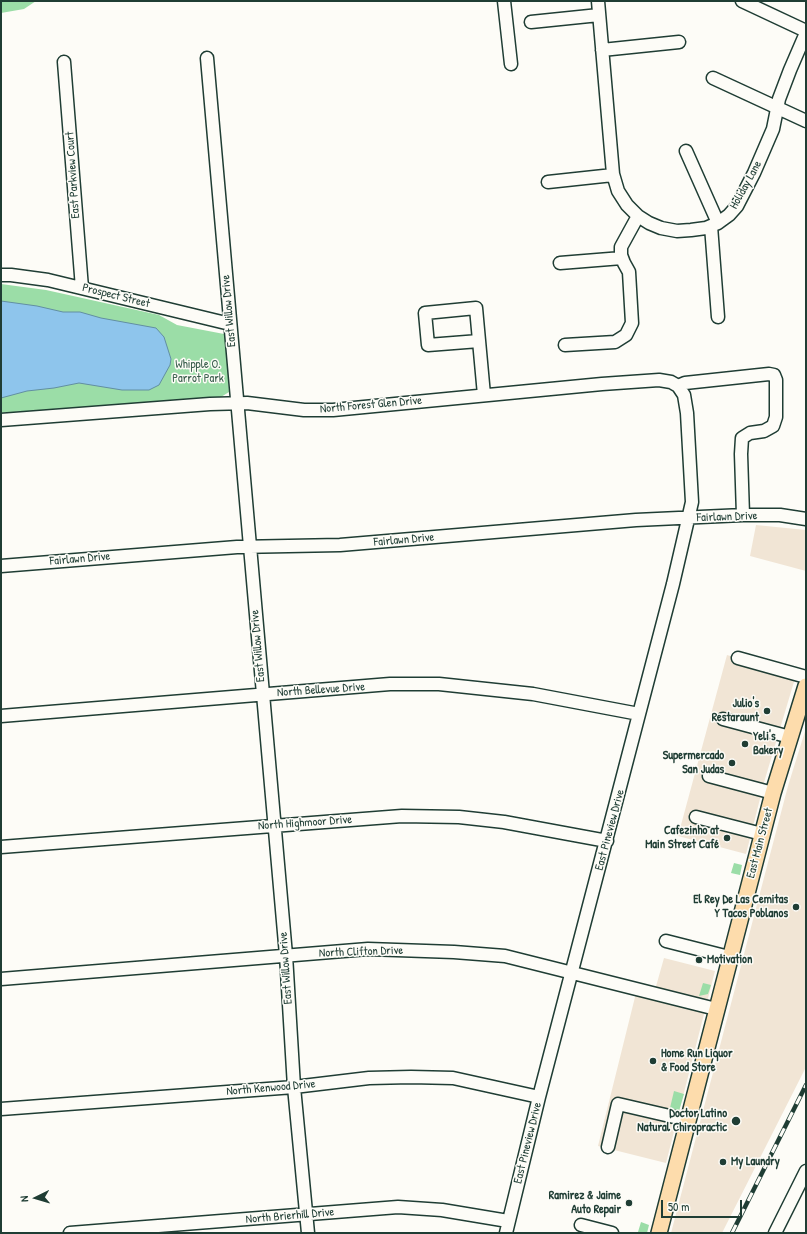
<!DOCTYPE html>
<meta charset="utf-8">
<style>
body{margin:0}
#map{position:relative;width:807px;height:1234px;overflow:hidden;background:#fdfcf7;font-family:"Patrick Hand",sans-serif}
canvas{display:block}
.frame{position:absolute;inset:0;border:2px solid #1f3d34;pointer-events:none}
.north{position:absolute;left:16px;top:1178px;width:40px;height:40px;-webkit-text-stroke:3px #fdfcf7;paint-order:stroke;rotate:265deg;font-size:11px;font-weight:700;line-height:16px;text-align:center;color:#1f3d34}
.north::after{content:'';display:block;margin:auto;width:14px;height:18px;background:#1f3d34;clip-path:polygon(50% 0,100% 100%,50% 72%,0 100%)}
.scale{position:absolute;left:661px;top:1200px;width:81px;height:18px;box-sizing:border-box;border:2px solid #1f3d34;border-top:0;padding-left:5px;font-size:12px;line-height:14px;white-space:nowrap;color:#1f3d34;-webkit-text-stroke:3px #fdfcf7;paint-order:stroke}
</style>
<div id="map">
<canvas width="807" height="1234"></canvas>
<div class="frame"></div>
<div class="north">N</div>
<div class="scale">50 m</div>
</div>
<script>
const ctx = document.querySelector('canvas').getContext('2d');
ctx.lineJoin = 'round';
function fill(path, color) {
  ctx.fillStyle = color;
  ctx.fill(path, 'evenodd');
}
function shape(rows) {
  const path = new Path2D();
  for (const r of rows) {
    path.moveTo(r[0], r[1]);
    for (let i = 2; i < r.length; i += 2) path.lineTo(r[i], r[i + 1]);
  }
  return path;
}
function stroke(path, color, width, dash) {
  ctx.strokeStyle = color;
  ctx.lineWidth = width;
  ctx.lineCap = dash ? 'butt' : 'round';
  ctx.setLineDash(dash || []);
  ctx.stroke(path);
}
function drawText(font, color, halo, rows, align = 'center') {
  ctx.font = font + ' "Patrick Hand",sans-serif';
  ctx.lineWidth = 3;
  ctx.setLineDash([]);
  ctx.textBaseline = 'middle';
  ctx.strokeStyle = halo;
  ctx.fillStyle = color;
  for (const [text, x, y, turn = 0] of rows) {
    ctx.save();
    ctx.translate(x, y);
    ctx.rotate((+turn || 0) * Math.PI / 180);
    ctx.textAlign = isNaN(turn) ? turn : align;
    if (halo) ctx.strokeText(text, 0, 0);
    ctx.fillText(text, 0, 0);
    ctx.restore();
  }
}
const built = shape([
 [756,525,806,530,806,571,750,556],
 [727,655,796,675,765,779,746,854,678,836],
 [806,728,806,1067,722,1233,671,1233,788,786],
 [664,958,715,971,666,1163,598,1146,636,993,653,997]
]);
const green = shape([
 [1,1,36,1,24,9,1,13],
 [1,284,46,290,159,315,177,325,224,334,226,341,229,392,221,397,1,413],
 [734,863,742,865,740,875,731,873],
 [703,983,711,985,708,994,699,996],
 [674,1091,684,1094,679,1111,670,1108],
 [641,1222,649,1225,647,1233,638,1232]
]);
const water = shape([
 [1,301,37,306,63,312,80,312,101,318,156,328,164,337,171,359,170,365,159,385,149,390,122,390,79,383,54,388,27,391,1,398,1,301]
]);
const minor = shape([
 [504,1,511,64],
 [598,1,613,174,618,191,627,205,638,216,649,223,661,228,677,231,691,230,706,228,718,223,729,215,737,206,754,173,773,129,779,99,790,70,806,33],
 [742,1,806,31],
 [531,22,599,15],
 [602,50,679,42],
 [207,58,286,955,294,1087,308,1233],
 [64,62,82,288],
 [713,78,806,121],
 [686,151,718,223],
 [548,182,613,175],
 [711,226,718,317],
 [560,263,622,258],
 [1,275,11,275,48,280,230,324],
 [479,341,428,345,425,313,476,308,484,395],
 [565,345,615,342,626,335,632,323,629,272,624,263,621,255,621,247,638,216],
 [678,386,685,383,769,374,774,375,776,380,776,417,773,426,764,431,750,433,742,438,741,454,743,515],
 [1,420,210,404,247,403,304,410,333,410,602,384,659,380,671,382,678,386,684,395,687,413,692,502,673,584,539,1097,506,1233],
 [1,566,237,547,340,545,636,520,743,515,780,515,806,519],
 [738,658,806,677],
 [1,716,390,684,439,684,533,694,639,714],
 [723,719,790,737],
 [709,776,773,793],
 [696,817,762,834],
 [1,847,402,816,459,817,504,822,607,841],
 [666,941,729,957],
 [1,979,368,949,454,952,505,956,716,1009],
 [1,1109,294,1087,369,1078,411,1077,453,1078,539,1097],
 [608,1147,618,1104,687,1120],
 [581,1225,612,1233],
 [70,1233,398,1207,442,1210,508,1221],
 [775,1233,806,1171]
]);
const major = shape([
 [659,1233,773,793,806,686]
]);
const rail = shape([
 [732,1233,806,1085]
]);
const markers = [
 [767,711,4,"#1f3d34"],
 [745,744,4,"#1f3d34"],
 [732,763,4,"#1f3d34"],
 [727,838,4,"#1f3d34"],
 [796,907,4,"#1f3d34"],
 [699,960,4,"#1f3d34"],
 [653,1061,4,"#1f3d34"],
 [736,1121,5,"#1f3d34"],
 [723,1162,4,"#1f3d34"],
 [629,1203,4,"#1f3d34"]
];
const streetNames = [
 ["East Parkview Court",73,175,-94],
 ["Holiday Lane",746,185,-61],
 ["Prospect Street",116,296,14],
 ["East Willow Drive",229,311,-95],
 ["North Forest Glen Drive",371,405,-5],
 ["Fairlawn Drive",727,517,-2],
 ["Fairlawn Drive",404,540,-5],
 ["Fairlawn Drive",80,559,-5],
 ["East Willow Drive",258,646,-95],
 ["North Bellevue Drive",321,690,-4],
 ["North Highmoor Drive",305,823,-4],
 ["East Pineview Drive",610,830,-75],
 ["East Main Street",760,843,-75],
 ["North Clifton Drive",361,952,-2],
 ["East Willow Drive",286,968,-94],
 ["North Kenwood Drive",271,1088,-5],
 ["East Pineview Drive",528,1143,-76],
 ["North Brierhill Drive",290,1216,-5]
];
const parkNames = [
 ["Whipple O.",198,365],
 ["Parrot Park",198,379]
];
const poiNames = [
 ["Julio's",759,704],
 ["Restaraunt",759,718],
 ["Yeli's",753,737,"left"],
 ["Bakery",753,751,"left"],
 ["Supermercado",724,756],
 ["San Judas",724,770],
 ["Cafezinho at",719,831],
 ["Main Street Café",719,845],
 ["El Rey De Las Cemitas",788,900],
 ["Y Tacos Poblanos",788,914],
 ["Motivation",707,960,"left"],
 ["Home Run Liquor",661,1054,"left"],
 ["& Food Store",661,1068,"left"],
 ["Doctor Latino",727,1114],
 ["Natural Chiropractic",727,1128],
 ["My Laundry",731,1162,"left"],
 ["Ramirez & Jaime",621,1196],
 ["Auto Repair",621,1210]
];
fill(built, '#f1e5d5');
fill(green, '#9bdda7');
fill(water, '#8ec5ec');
stroke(water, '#628fa2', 1);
stroke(minor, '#1f3d34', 15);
stroke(major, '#1f3d34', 18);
stroke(minor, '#fdfcf7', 12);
stroke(major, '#fddcac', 15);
stroke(rail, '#1f3d34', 4.5);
stroke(rail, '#fdfcf7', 3, [9]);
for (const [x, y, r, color] of markers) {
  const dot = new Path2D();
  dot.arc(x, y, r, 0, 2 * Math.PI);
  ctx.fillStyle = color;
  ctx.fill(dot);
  stroke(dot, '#fdfcf7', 1.5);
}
drawText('12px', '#1f3d34', '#fdfcf7', streetNames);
drawText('12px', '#385d4b', '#fdfcf7', parkNames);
drawText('bold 12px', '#1f3d34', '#fdfcf7', poiNames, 'right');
</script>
